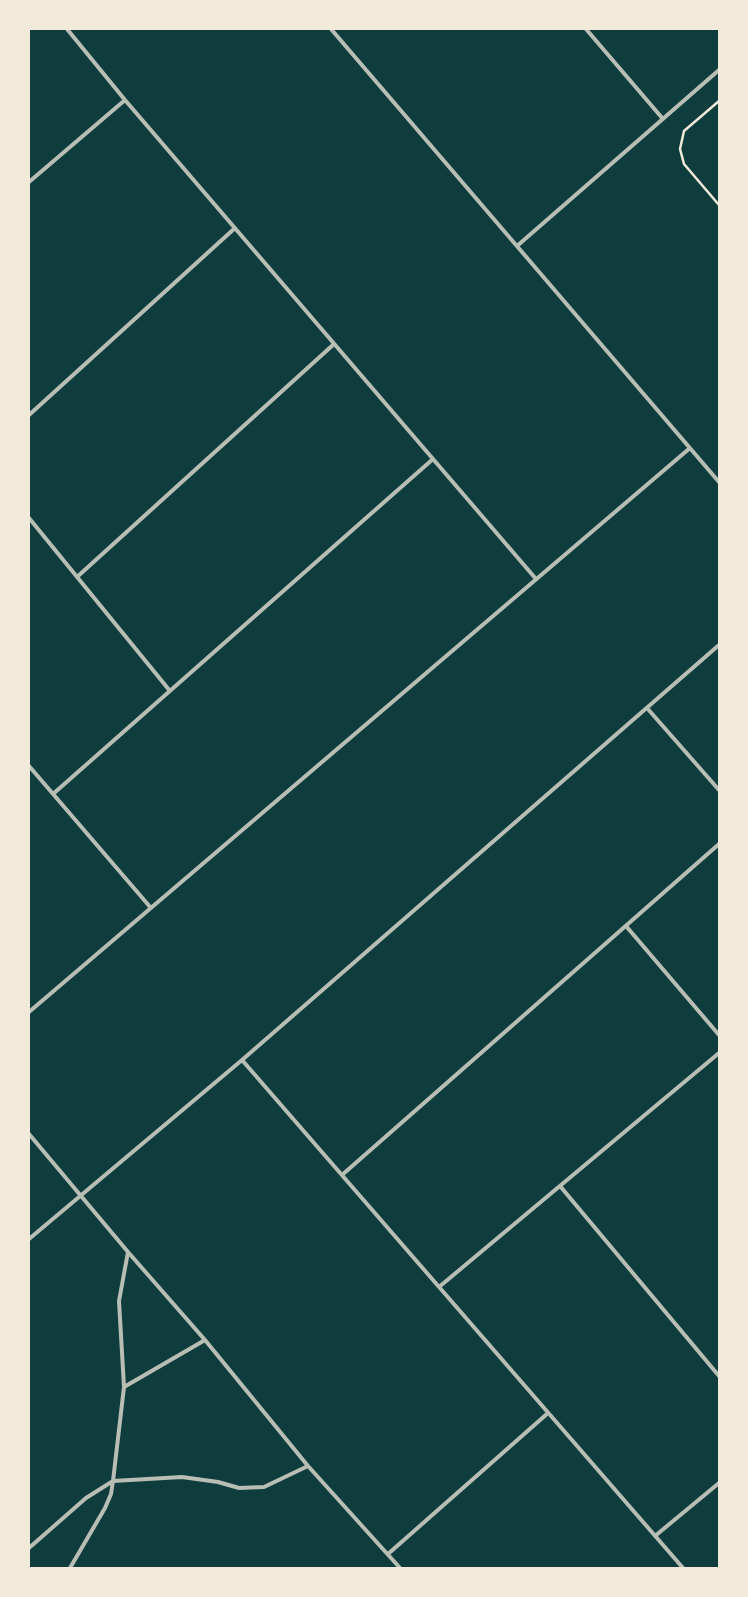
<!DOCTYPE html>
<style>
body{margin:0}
#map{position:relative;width:748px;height:1597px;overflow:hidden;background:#0f3d3e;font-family:"Open Sans",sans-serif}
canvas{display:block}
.frame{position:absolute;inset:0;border:30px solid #f1e9da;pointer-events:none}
</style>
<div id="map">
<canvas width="748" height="1597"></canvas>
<div class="frame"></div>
</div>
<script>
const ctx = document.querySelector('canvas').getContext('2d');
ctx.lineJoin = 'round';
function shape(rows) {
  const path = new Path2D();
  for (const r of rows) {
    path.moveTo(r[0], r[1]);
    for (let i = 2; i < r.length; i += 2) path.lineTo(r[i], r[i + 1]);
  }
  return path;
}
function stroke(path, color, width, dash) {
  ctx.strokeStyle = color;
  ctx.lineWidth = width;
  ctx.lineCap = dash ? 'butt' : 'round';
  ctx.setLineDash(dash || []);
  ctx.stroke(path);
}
const path = shape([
 [719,101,684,131,680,149,684,164,719,205]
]);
const minor = shape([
 [67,29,125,100,536,579],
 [331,29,719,482],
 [586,29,663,119],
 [29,182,125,100],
 [517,246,719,70],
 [29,415,235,228],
 [29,518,170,691],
 [77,577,334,344],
 [647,708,719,790],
 [29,766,151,908],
 [53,794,433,459],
 [626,926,719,1035],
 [29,1012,690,448],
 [242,1060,683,1568],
 [29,1134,128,1252,205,1340,308,1466,400,1568],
 [342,1175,719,844],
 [560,1186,719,1376],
 [29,1239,242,1060,719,645],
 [439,1287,719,1053],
 [124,1387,205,1340],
 [655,1536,719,1483],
 [29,1548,86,1498,113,1481,124,1387,119,1301,128,1252],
 [388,1554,548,1413],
 [70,1568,105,1508,111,1494,113,1481,182,1477,218,1482,239,1488,264,1487,308,1466]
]);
stroke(path, '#f1e9da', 2.5);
stroke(minor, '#b8beb3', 4);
</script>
